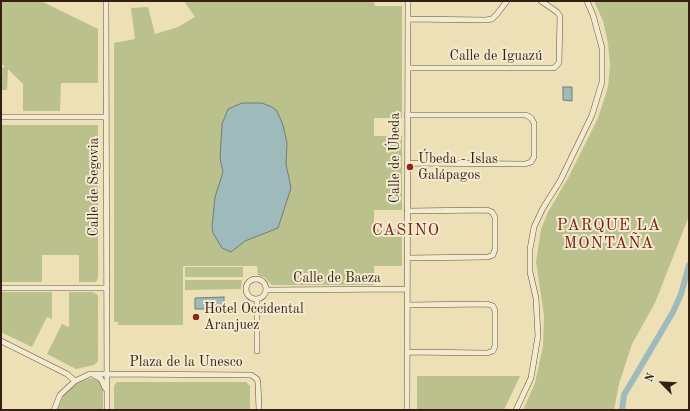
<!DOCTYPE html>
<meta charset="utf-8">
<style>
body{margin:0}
#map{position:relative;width:690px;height:411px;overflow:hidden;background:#ede0b6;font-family:"Old Standard TT",serif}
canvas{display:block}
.frame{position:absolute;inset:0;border:2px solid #351f12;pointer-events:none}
.north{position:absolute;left:642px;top:363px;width:40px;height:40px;-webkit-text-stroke:3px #f3ebd0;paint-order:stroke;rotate:294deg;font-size:11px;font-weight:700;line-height:16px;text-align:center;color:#351f12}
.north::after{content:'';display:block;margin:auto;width:14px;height:18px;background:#351f12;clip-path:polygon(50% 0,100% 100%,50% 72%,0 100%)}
</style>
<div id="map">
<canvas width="690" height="411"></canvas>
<div class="frame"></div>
<div class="north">N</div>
</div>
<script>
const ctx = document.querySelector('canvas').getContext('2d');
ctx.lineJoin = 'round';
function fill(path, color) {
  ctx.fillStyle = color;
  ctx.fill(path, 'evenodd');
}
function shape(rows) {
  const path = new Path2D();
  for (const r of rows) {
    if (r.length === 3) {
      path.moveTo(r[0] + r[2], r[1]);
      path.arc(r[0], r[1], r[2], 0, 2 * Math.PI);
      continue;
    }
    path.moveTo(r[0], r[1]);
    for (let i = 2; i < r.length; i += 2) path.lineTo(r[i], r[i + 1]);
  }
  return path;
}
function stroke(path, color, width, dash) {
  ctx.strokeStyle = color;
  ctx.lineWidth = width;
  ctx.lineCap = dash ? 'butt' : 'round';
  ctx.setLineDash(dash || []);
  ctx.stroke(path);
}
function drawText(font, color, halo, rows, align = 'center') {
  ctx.font = font + ' "Old Standard TT",serif';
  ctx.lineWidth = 4;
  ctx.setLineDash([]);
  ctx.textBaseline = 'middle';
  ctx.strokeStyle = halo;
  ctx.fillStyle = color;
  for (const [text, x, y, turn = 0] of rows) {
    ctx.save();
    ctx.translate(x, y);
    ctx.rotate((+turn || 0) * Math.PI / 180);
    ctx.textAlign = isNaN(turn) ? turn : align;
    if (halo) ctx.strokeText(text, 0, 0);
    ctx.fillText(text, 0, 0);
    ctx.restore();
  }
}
const green = shape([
 [1,1,41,1,98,29,98,83,61,83,60,111,23,111,23,84,8,69,7,90,1,90,1,68,5,67,1,63],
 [184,1,374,1,375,6,402,6,402,118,374,118,374,136,402,136,402,210,374,210,374,229,402,229,402,266,374,266,374,285,272,285,265,278,258,275,257,266,183,266,183,325,118,325,118,322,114,322,114,43,135,39,131,8,148,7,155,34,178,27,195,17],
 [594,1,689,1,689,216,655,303,632,344,619,384,614,410,523,410,535,383,543,346,544,316,536,262,541,229,548,212,568,178,598,118,608,87,610,65,608,43,603,21],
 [1,125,98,125,98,278,96,282,79,282,79,255,42,255,42,282,1,282],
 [185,267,243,267,243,277,185,277],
 [185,280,242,280,241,289,185,290],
 [1,292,52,292,52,319,47,317,32,347,1,332],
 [69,292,93,292,98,295,98,361,94,365,76,369,47,354,62,324,69,327],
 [417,376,520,376,504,410,417,410],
 [92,378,101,381,103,387,103,410,57,410,65,393,79,382],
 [117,382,246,382,250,386,250,410,114,410,114,386]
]);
const water = shape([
 [563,87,572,87,572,101,563,100,563,87],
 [242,103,262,103,272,107,277,111,283,125,287,143,286,164,291,188,278,228,245,241,231,252,222,248,213,233,212,227,215,197,223,172,220,158,222,124,228,109,242,103],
 [224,297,224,309,195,309,195,298,224,297]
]);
const canal = shape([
 [622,410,624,395,673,312,681,294,689,265]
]);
const street = shape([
 [106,1,107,410],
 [408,19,486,20,492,19,497,14,507,1],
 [408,68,554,68,559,63,560,16,557,12,541,1],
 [407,115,526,115,531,118,534,123,534,157,531,162,525,164,407,163],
 [1,117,106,117],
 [407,258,488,257,493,255,495,249,495,217,492,212,487,210,407,211],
 [256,289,10],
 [1,288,106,288],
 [266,290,407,289],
 [407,305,487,304,493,306,495,311,495,346,493,351,487,353,408,352],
 [1,341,67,374,75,381],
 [257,351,257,300],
 [94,375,101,379,105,388],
 [54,410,60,395,75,381,90,374,107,374,251,375,257,379,258,383,259,410],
 [407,410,408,1],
 [516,410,531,378,538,336,536,298,530,272,530,249,534,227,543,208,560,181,592,115,602,82,602,48,593,15,587,1]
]);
const markers = [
 [410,167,4,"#8f2418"],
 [196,317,4,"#8f2418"]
];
const streetNames = [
 ["Calle de Iguazú",496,56],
 ["Calle de Úbeda",395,158,-90],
 ["Calle de Segovia",94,187,-90],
 ["Calle de Baeza",337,278],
 ["Plaza de la Unesco",186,362]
];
const poiNames = [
 ["Úbeda - Islas",418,159],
 ["Galápagos",418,175],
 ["Hotel Occidental",204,309],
 ["Aranjuez",204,325]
];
const quarterNames = [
 ["PARQUE LA",609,226],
 ["MONTAÑA",609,244],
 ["CASINO",406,231]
];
fill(green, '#bbc18c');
fill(water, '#9ebaba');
stroke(water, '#747c77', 1);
stroke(canal, '#9ebaba', 6);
stroke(street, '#634f3b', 6);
stroke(street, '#f3ebd0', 5);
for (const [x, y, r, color] of markers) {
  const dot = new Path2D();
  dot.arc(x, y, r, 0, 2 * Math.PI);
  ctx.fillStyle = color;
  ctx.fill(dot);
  stroke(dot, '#f3ebd0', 1.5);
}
drawText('14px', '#351f12', '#f3ebd0', streetNames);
drawText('14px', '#351f12', '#f3ebd0', poiNames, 'left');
ctx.letterSpacing = '1px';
drawText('16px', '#7a1f14', '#f3ebd0', quarterNames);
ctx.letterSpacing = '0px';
</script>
